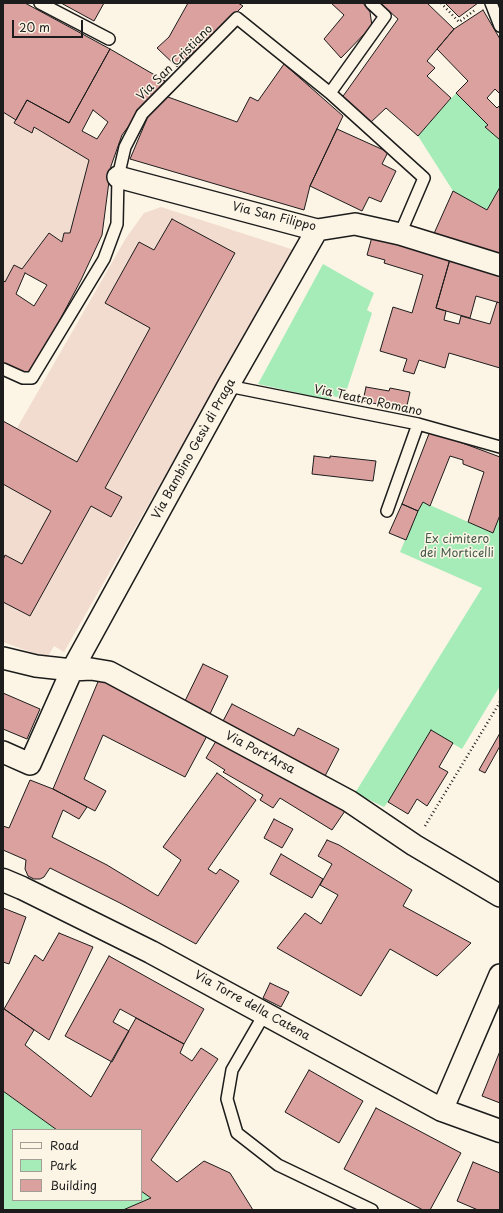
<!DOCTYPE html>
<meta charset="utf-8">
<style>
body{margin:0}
#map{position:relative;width:503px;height:1213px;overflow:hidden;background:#fcf5e5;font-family:"Playpen Sans",sans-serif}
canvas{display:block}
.frame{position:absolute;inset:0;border:4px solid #1c1c1c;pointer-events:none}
.legend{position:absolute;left:12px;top:1129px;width:130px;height:72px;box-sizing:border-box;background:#fcf5e5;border:1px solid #a29e95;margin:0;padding:5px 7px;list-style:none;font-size:12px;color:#1c1c1c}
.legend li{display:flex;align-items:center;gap:8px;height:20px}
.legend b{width:20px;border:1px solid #a29e95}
.scale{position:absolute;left:12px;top:20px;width:71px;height:18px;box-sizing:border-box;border:2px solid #1c1c1c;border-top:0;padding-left:5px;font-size:12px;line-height:14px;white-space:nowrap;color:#1c1c1c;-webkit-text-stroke:3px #fcf5e5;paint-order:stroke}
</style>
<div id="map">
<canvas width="503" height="1213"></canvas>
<div class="frame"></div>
<ul class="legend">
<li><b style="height:5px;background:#fcf5e5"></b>Road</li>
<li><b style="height:11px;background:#a6ecb8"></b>Park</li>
<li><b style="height:11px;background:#dba19e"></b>Building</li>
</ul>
<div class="scale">20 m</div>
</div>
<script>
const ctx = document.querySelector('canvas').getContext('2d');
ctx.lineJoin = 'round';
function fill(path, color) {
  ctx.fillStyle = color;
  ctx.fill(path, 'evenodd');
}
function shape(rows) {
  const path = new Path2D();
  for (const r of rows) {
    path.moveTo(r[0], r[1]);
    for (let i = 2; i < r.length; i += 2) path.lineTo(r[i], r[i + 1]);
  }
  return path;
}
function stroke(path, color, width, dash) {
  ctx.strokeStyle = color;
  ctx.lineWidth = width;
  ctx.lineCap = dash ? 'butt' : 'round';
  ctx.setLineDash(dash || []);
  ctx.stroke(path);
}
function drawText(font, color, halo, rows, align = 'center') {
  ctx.font = font + ' "Playpen Sans",sans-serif';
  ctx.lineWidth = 3;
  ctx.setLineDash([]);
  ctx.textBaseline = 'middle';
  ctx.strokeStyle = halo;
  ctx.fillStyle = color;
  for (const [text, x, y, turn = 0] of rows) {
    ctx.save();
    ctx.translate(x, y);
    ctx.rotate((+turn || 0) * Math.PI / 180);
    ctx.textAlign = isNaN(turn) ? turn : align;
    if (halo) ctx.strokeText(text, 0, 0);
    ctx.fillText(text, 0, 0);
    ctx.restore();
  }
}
const built = shape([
 [3,112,16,120,14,124,31,132,34,127,89,160,70,233,64,233,62,242,49,233,22,269,14,266,5,282,3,280],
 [161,207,294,250,64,652,54,646,47,658,3,642,3,421,17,428,126,238,144,213]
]);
const green = shape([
 [456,93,488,125,485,127,500,140,500,187,487,210,453,191,418,136],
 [323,264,374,293,367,310,372,313,344,398,331,396,330,400,258,384],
 [423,502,493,533,500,515,500,686,462,749,431,731,388,802,384,807,355,793,482,588,400,552,405,540,389,533,402,504,418,511],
 [3,1091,57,1130,13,1130,13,1200,141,1200,141,1191,151,1198,123,1210,3,1210]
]);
const building = shape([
 [3,3,25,3,110,49,69,123,27,100,16,120,3,112,3,3],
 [61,3,104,3,94,21,61,3],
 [188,3,238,3,243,6,226,23,177,67,157,48,169,37,188,3],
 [331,3,363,3,370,12,372,26,341,58,324,39,344,15,331,3],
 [380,3,427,3,454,29,427,61,435,68,427,76,451,98,418,136,386,108,370,123,341,99,398,19,380,3],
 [445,3,478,3,459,17,445,3],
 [483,10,500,39,500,94,495,89,487,98,497,108,500,105,500,140,485,127,488,125,456,93,468,81,437,49,454,29,483,10],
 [110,49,165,81,140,111,122,135,111,166,102,235,81,280,46,346,28,374,3,363,3,280,5,282,14,265,22,269,49,233,62,242,64,233,70,233,89,160,34,127,32,133,14,123,27,100,69,123,110,49],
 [93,110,108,122,97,139,82,131,93,110],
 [25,273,47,285,34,306,16,294,25,273],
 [284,64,343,116,310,186,304,210,130,159,149,114,168,97,237,122,250,97,258,101,284,64],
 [337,129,388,152,382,164,396,171,381,202,369,197,362,211,310,186,337,129],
 [500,187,500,260,432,238,453,191,487,210,500,187],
 [172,219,235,253,105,488,122,497,111,517,91,506,30,616,3,602,3,560,5,555,22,564,51,511,3,484,3,421,77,462,150,328,105,303,139,242,154,250,172,219],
 [372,237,450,259,436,308,446,311,444,320,459,324,461,316,490,324,497,302,500,303,500,368,449,353,445,368,419,360,414,374,403,371,407,359,380,351,393,307,412,313,423,275,384,263,385,260,367,255,372,237],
 [450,259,500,275,500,303,476,296,470,318,436,308,450,259],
 [366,387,389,391,390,388,410,392,406,410,363,401,366,387],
 [430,431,500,457,500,515,493,533,468,522,484,472,463,464,463,460,450,456,430,506,423,502,418,511,402,504,430,431],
 [314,456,330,458,330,456,376,461,373,481,312,474,314,456],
 [402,504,418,511,406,540,389,533,402,504],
 [203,664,228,676,209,716,184,703,203,664],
 [100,677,208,734,185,777,103,735,84,779,106,791,95,811,53,789,100,677],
 [3,693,40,709,27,739,3,729,3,693],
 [232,704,294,736,298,728,339,749,325,776,222,723,232,704],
 [431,730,453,743,439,767,448,772,427,806,417,799,408,814,388,802,431,730],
 [500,733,500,746,485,773,479,770,500,733],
 [219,736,347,808,332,830,280,798,273,808,260,800,263,795,223,772,225,770,206,758,219,736],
 [217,773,256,800,208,869,216,874,220,869,239,881,196,944,120,903,50,868,44,877,40,879,34,879,28,876,25,869,26,860,3,850,3,826,9,828,30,780,53,789,87,807,79,819,63,810,52,837,107,865,158,896,181,860,163,847,217,773],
 [274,819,293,829,282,848,264,838,274,819],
 [327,840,339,845,412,890,403,906,471,943,437,976,390,949,361,996,277,948,305,913,321,924,338,895,320,885,332,864,318,856,327,840],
 [281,854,323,879,312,898,270,874,281,854],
 [3,908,26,917,9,964,3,962,3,908],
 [59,933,93,947,49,1040,4,1009,35,955,43,961,59,933],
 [109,956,204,1009,184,1044,120,1009,113,1022,129,1031,112,1062,65,1036,109,956],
 [270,983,289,992,281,1007,263,998,270,983],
 [3,1008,34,1030,25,1045,91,1097,136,1018,184,1044,180,1053,192,1061,201,1048,218,1059,151,1160,177,1182,204,1161,230,1173,253,1210,123,1210,151,1198,141,1191,141,1130,57,1130,3,1091,3,1008],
 [500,1051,500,1103,482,1096,500,1051],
 [309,1070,363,1101,339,1143,285,1112,309,1070],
 [376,1108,461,1153,430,1210,423,1210,344,1169,376,1108],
 [473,1162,500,1173,500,1210,478,1210,457,1201,473,1162]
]);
const path = shape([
 [441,3,459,22,475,10],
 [425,826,500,702]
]);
const service = shape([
 [40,3,109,39],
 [491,3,500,26],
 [330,93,385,16,371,3],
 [3,369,23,378,32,378,104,259,117,224,118,177,125,147,142,114,237,18,330,93,424,178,400,234],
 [228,386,418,424,500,447],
 [387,511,418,424],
 [265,1013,232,1070,227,1099,237,1133,278,1165,372,1210]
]);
const minor = shape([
 [118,177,317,230,355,224,400,234,500,265],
 [3,658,36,666,72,670,91,669,109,672,349,801,414,845,500,896],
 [3,752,30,764,72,670,228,386,317,230],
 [442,1110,500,975]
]);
const tertiary = shape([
 [3,880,22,888,151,952,442,1110,500,1131]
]);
const streetNames = [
 ["Via San Cristiano",175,63,-45],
 ["Via San Filippo",274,217,14],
 ["Via Teatro Romano",368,401,12],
 ["Via Bambino Gesù di Praga",194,449,-61],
 ["Via Port'Arsa",260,753,28],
 ["Via Torre della Catena",252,1006,29]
];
const parkNames = [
 ["Ex cimitero",457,540],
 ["dei Morticelli",457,554]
];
fill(built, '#f2dcd0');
fill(green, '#a6ecb8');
fill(building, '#dba19e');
stroke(building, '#1c1c1c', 1);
stroke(service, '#1c1c1c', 14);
stroke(minor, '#1c1c1c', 24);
stroke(tertiary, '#1c1c1c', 25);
stroke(path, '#1c1c1c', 2.5, [1, 3]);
stroke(service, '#fcf5e5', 11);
stroke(minor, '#fcf5e5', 21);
stroke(tertiary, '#fcf5e5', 22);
drawText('12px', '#1c1c1c', '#fcf5e5', streetNames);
drawText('12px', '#455a4b', '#fcf5e5', parkNames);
</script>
